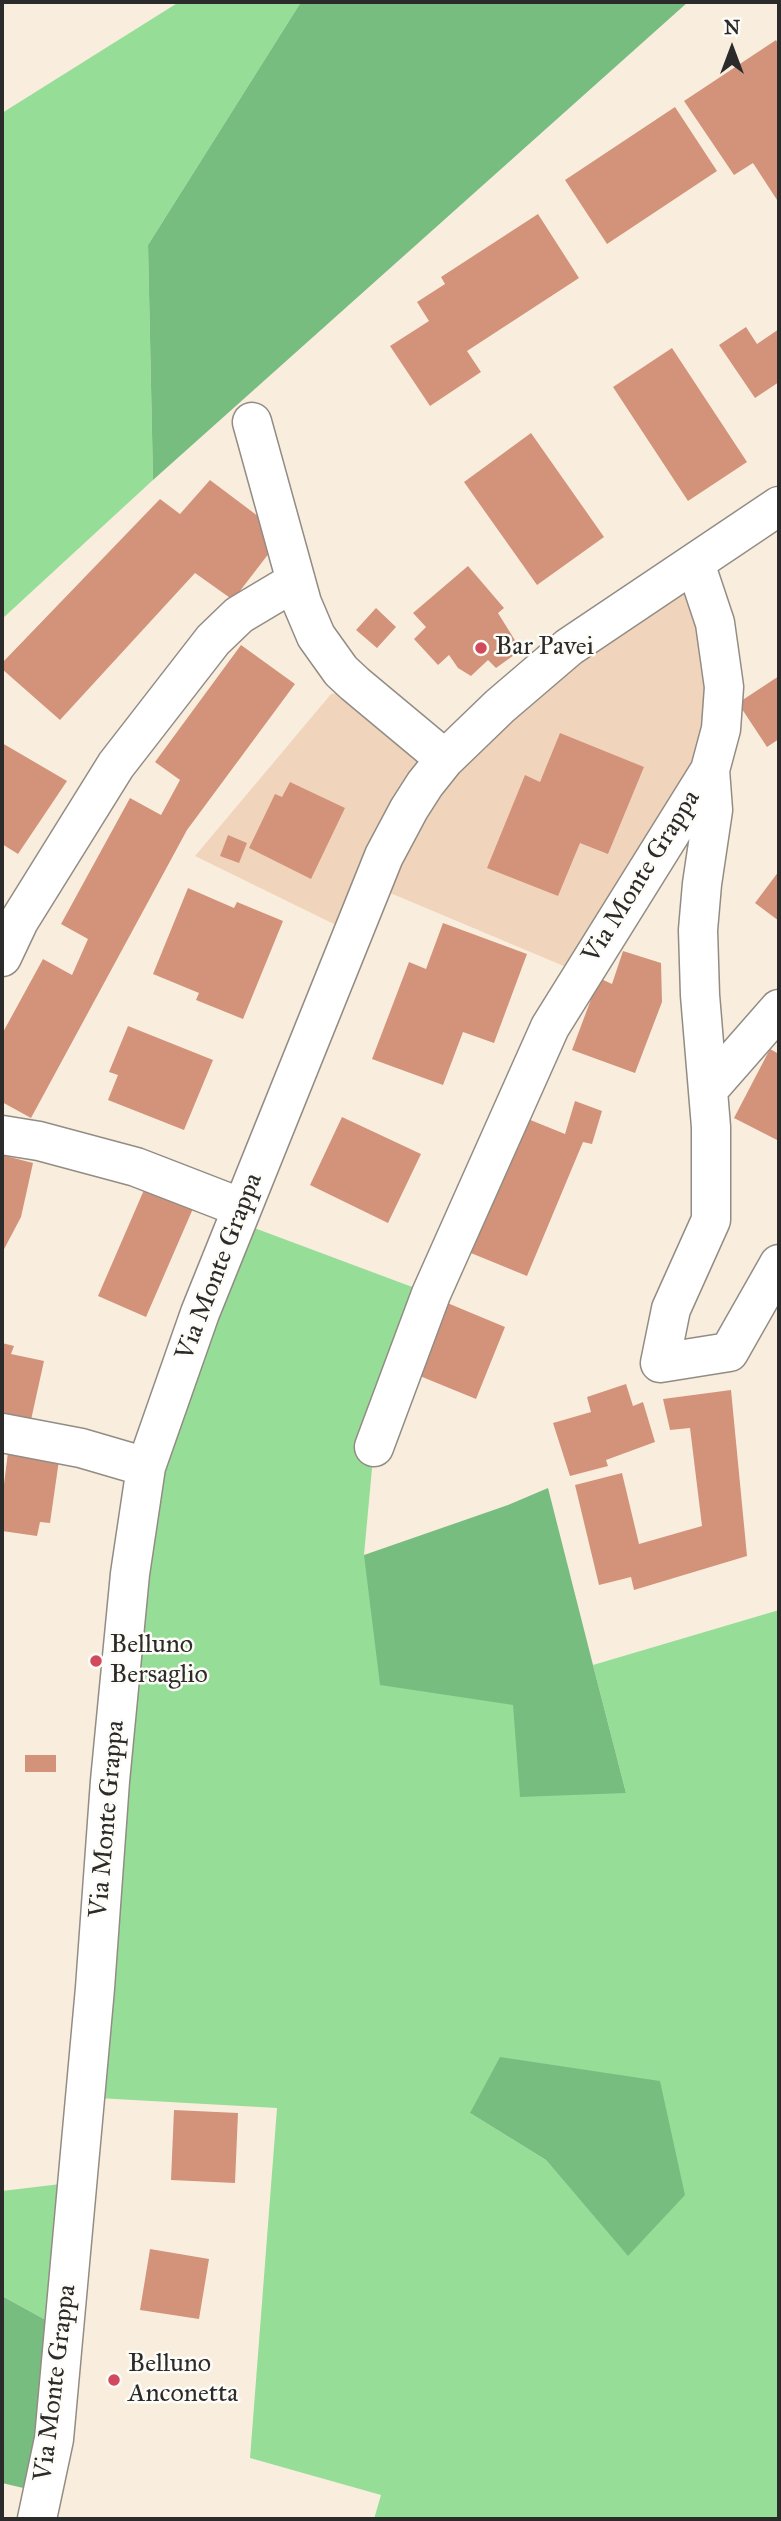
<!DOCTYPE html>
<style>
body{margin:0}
#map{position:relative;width:781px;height:2521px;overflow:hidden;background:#f9eede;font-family:"IM FELL Great Primer",serif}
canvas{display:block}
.frame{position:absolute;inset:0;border:4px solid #2b2b2b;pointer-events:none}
.north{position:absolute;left:697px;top:14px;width:70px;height:70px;-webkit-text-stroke:5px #fdfcf7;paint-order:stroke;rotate:0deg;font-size:19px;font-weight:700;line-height:28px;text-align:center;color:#2b2b2b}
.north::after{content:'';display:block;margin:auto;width:24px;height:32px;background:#2b2b2b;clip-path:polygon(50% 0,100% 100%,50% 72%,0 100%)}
</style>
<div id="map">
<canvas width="781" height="2521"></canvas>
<div class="frame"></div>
<div class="north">N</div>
</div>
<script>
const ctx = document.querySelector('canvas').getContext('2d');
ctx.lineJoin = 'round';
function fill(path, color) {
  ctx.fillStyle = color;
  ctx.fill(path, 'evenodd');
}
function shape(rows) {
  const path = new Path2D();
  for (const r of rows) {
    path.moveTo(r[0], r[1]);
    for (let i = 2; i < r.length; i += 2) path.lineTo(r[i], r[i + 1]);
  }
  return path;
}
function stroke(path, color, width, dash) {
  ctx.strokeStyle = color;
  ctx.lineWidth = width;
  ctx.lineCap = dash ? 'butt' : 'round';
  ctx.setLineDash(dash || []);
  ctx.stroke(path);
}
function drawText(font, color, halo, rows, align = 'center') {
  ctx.font = font + ' "IM FELL Great Primer",serif';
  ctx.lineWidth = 5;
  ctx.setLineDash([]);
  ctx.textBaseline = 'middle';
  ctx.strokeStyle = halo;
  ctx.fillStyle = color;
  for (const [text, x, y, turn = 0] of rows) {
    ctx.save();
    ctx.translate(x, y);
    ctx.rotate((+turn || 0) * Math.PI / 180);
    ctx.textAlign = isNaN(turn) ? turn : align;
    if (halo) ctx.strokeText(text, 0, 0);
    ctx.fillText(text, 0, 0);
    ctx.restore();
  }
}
const built = shape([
 [703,548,731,718,585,975,364,882,346,930,195,856,331,694,371,690,444,749]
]);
const green = shape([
 [179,2,301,2,148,245,153,480,2,619,2,113],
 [225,1217,431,1294,374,1447,364,1555,513,1705,626,1793,593,1665,779,1610,779,2519,374,2519,381,2495,250,2458,277,2108,79,2097,116,1594],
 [470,2113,684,2195,628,2255,546,2160],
 [69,2183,53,2324,2,2296,2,2191]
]);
const forest = shape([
 [301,2,688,2,153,480,148,245],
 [548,1488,593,1665,626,1793,520,1797,513,1705,380,1685,364,1555,508,1505],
 [500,2057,660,2081,685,2195,628,2256,546,2160,470,2113],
 [2,2296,53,2324,36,2491,2,2483]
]);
const building = shape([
 [776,40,779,45,779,203,753,163,734,175,684,101],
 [675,107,717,171,607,244,565,180],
 [538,214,579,278,467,351,481,372,430,406,390,346,429,321,417,302,445,284,441,277],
 [746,327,757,344,779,329,779,382,755,398,719,345],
 [672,348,747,462,688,501,613,387],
 [531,433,604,537,537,585,464,482],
 [210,480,283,535,233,600,195,573,60,720,2,669,2,663,160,499,180,514],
 [468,566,504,608,498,613,521,650,496,668,488,660,471,676,458,668,449,655,438,665,414,639,426,627,413,613],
 [376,608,396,627,377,648,356,630],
 [241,645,295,684,187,830,31,1118,2,1102,2,1034,43,959,72,975,88,939,61,924,130,798,161,815,180,780,155,762],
 [779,676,779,739,767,747,738,703],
 [560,733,644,767,608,854,580,843,558,896,487,868,525,775,540,782],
 [2,743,67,781,18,854,2,844],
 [290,782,345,808,311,879,249,848,275,794,282,797],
 [228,835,247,843,239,863,220,856],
 [779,871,779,921,755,903],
 [188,888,234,908,237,902,283,921,243,1019,196,1000,199,993,153,974],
 [443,923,527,954,494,1043,463,1032,443,1085,372,1059,409,962,426,969],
 [623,951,661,963,662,1002,635,1073,572,1050,599,978,612,984],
 [128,1026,213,1060,184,1130,108,1100,118,1075,109,1072],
 [770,1049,779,1054,779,1141,734,1118],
 [575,1101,602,1111,592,1144,583,1142,527,1276,466,1251,523,1117,565,1134],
 [342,1117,421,1154,388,1223,310,1185],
 [2,1155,33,1163,21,1217,2,1253],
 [147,1183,195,1204,146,1317,98,1296],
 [445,1302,505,1327,476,1399,415,1374],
 [2,1343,14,1346,11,1354,44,1361,31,1420,2,1413],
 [626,1384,633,1406,643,1402,655,1442,606,1460,608,1466,570,1476,553,1423,591,1412,587,1397],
 [731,1390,747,1556,634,1590,631,1577,599,1585,575,1485,622,1473,639,1544,702,1526,690,1428,670,1430,663,1399],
 [8,1452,59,1460,50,1523,40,1522,37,1536,2,1531,2,1500],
 [25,1755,56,1755,56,1772,25,1772],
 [174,2110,238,2113,235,2183,171,2180],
 [150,2249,209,2259,199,2319,140,2310]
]);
const minor = shape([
 [252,422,302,603,316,636,341,671,355,684,445,759],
 [710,770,713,810,702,884,698,930,700,995,711,1127,711,1220,671,1309,660,1363,729,1352,779,1264],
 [2,957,19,921,116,765,213,640,239,615,296,581],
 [708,1090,779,1009],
 [2,1135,39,1141,136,1167,242,1208],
 [2,1433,81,1448,146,1467],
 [374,1447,431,1294,550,1027,710,770,721,729,724,687,715,623,695,563],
 [37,2519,54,2439,95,1988,110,1781,130,1574,146,1467,200,1313,384,856,409,809,425,784,445,759,500,706,569,647,779,506]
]);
const markers = [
 [481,648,7,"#d1495b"],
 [96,1661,7,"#d1495b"],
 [114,2380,7,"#d1495b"]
];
const poiNames = [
 ["Bar Pavei",495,648],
 ["Belluno",110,1646],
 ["Bersaglio",110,1676],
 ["Belluno",128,2365],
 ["Anconetta",128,2395]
];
const streetNames = [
 ["Via Monte Grappa",642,877,-58],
 ["Via Monte Grappa",220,1267,-69],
 ["Via Monte Grappa",108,1819,-85],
 ["Via Monte Grappa",56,2383,-83]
];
fill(built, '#f0d5bc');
fill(green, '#96de98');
fill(forest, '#78bd80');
fill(building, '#d3937a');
stroke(minor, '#928c84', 41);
stroke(minor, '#fff', 38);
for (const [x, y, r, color] of markers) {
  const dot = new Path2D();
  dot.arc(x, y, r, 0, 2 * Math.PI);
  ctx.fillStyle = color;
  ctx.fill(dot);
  stroke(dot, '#fdfcf7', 2.5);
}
drawText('26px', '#2b2b2b', '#fdfcf7', poiNames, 'left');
drawText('26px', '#2b2b2b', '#fdfcf7', streetNames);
</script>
